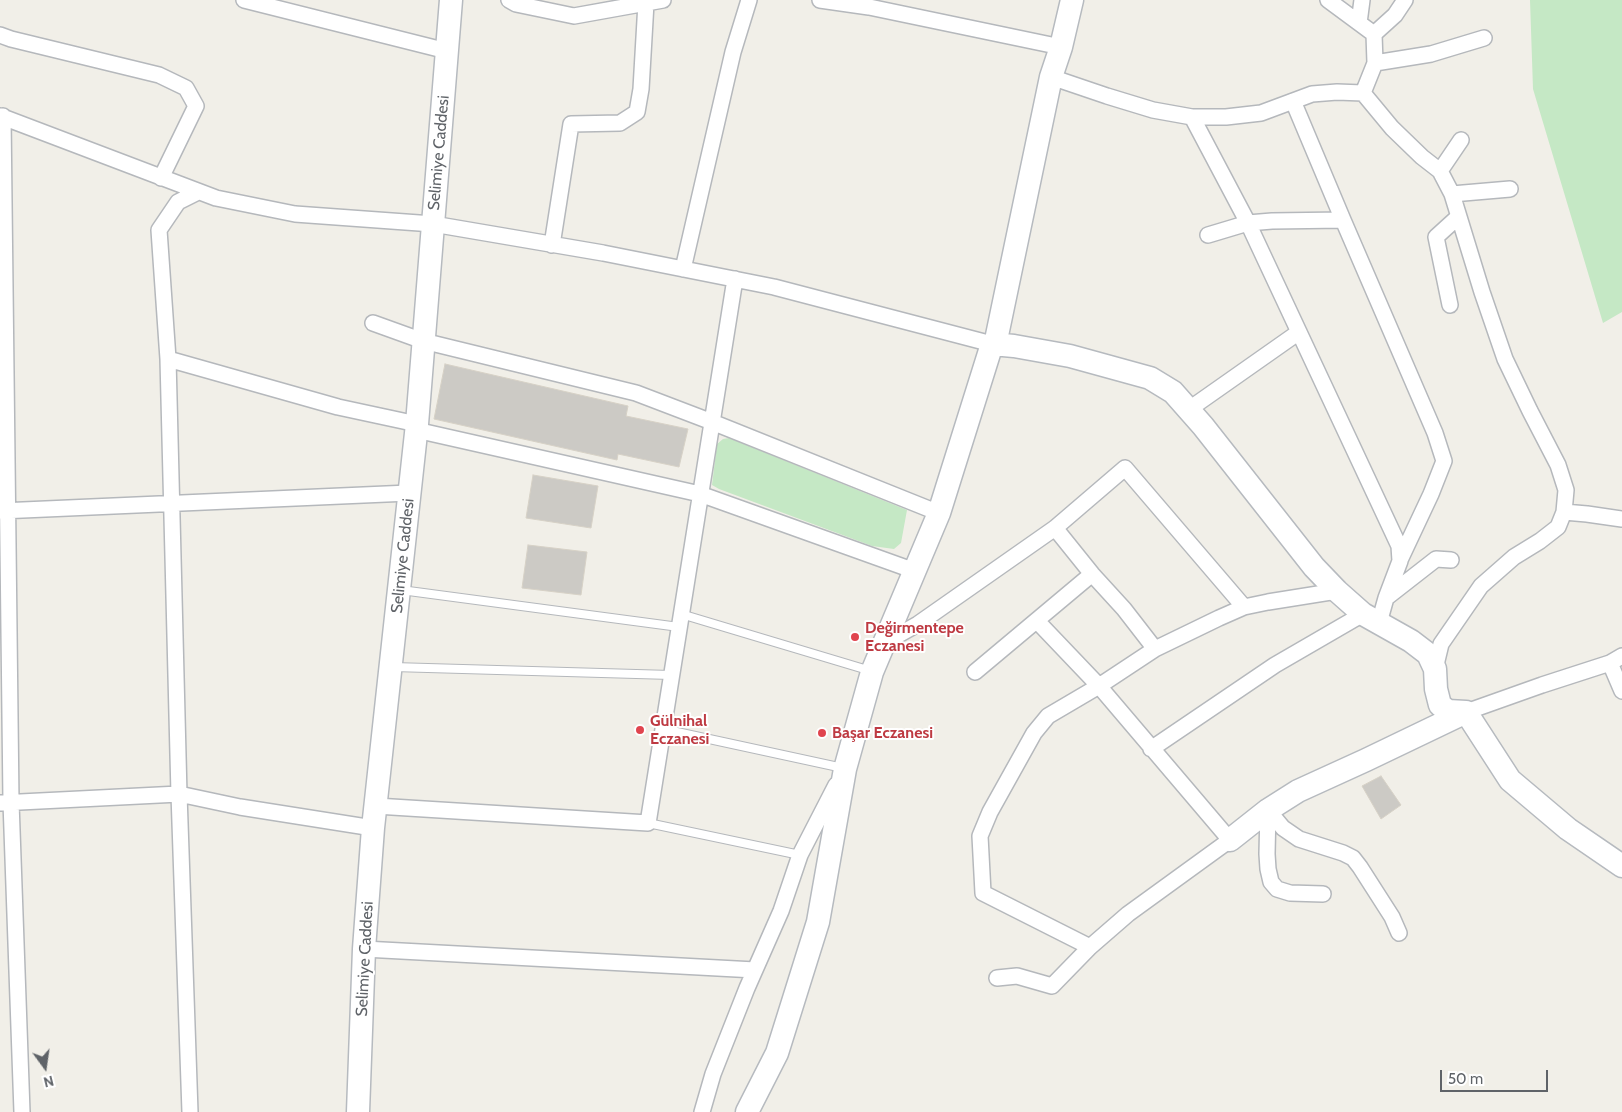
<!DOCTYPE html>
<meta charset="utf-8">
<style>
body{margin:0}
#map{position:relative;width:1622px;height:1112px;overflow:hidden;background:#f1efe8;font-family:Cabin,sans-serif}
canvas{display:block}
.north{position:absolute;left:20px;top:1042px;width:50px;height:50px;-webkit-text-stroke:4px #fff;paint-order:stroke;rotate:166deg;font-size:14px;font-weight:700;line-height:20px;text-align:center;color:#5f6368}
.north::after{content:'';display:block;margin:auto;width:18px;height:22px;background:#5f6368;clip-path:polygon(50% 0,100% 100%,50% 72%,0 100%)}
.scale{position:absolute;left:1440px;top:1070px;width:108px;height:22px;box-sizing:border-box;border:2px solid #5f6368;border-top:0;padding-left:6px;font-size:15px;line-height:18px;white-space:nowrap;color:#5f6368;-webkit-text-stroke:4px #fff;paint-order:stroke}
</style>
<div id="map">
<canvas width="1622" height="1112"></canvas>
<div class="north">N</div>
<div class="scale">50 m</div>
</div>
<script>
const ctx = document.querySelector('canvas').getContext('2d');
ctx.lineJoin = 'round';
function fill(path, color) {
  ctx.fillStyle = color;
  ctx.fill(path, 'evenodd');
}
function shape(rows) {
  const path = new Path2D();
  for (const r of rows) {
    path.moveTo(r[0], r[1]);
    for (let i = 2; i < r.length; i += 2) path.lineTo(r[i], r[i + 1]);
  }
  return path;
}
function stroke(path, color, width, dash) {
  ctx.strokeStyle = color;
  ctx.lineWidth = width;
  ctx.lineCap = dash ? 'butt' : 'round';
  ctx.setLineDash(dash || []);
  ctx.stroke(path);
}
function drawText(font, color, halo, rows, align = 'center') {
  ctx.font = font + ' Cabin,sans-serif';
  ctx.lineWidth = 4;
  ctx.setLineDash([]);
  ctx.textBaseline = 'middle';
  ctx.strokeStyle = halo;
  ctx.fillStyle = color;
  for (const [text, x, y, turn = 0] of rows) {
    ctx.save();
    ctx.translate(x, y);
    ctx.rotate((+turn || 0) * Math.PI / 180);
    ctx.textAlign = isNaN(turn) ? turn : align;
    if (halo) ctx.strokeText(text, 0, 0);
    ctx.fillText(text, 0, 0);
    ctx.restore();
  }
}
const green = shape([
 [1530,0,1622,0,1622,312,1603,323,1533,89],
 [729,438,907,510,901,543,894,549,872,546,719,489,712,485,717,444,723,439]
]);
const building = shape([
 [445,364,628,406,626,416,688,429,679,467,618,454,617,460,434,419,445,364],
 [533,475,598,486,591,528,526,518,533,475],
 [528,545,587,552,581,595,522,588,528,545],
 [1381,776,1401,805,1381,819,1362,786,1381,776]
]);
const lane = shape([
 [401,590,679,627],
 [681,614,871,671],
 [393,667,671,675],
 [663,729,843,768],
 [648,823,800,855]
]);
const street = shape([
 [244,0,447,51],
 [509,0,516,4,574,16,663,0],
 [820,0,869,7,1061,47],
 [1328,0,1374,34,1375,63],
 [1359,23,1362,0],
 [1374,34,1395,15,1405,0],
 [0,35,11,39,159,75,186,88,196,106,161,178],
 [1051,77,1107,96,1153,110,1192,117,1248,223,1399,546,1400,561,1386,598,1379,623],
 [1363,93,1375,63,1431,54,1484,38],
 [1293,101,1343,220,1435,433,1444,461,1431,494,1400,560],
 [0,116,216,198,295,214,433,224,603,253,774,287,992,344],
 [3,116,11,802,22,1112],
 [1192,117,1226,117,1261,113,1312,94,1337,92,1363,93,1392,128,1422,157,1440,171,1452,194,1482,292,1505,359,1530,411,1558,465,1566,490,1564,512,1558,527,1540,541,1514,557,1481,586,1441,644,1435,669],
 [1440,171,1461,140],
 [1452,194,1510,189],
 [1208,235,1248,223,1272,221,1343,220],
 [552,245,571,124,620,123,637,112,641,89,646,3],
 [683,269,733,52,749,0],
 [1450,305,1436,237,1458,217],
 [373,323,423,341,636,393,712,422,939,513],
 [168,359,338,407,417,424],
 [1188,410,1299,332],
 [416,430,700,494,915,571],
 [0,511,409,493],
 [1564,512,1587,514,1622,519],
 [1055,528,1092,574,1124,609,1155,649],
 [1386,598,1436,559,1451,560],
 [884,643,918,624,1055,528,1125,468,1244,607],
 [1610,663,1622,691],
 [975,672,1092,574],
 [1466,712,1542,685,1610,663,1622,656],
 [1151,749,1275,665,1363,614],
 [0,803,179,794,240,807,373,828],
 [376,806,648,823,735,279],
 [1323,894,1290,893,1277,889,1271,882,1268,869,1267,854,1268,810,1283,828,1299,839,1343,853,1353,858,1360,867,1392,917,1399,933],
 [1090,947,983,893,980,836,990,812,1034,733,1048,716,1099,686,1155,649,1219,618,1244,607,1268,602,1337,591],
 [364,949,755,970],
 [997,978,1017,976,1052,986,1090,947,1128,914,1230,840,1099,686,1037,621],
 [190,1112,179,794,168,359,159,230,178,202,198,192],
 [702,1112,713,1074,747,988,781,911,800,855,836,785]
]);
const secondary = shape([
 [995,345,1051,77,1061,47,1072,0],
 [1230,840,1268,810,1298,791,1366,760,1466,712,1510,780,1568,829,1622,866],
 [358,1112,364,949,373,828,417,424,451,0],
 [747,1112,777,1053,818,922,845,769,872,672,939,513,992,344,1014,346,1070,356,1150,378,1173,392,1203,426,1314,567,1337,591,1363,614,1411,641,1428,654,1435,669,1436,689,1440,705,1448,711,1466,712]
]);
const markers = [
 [855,637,5,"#e0444e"],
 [640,730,5,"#e0444e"],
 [822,733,5,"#e0444e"]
];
const streetNames = [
 ["Selimiye Caddesi",439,153,-85],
 ["Selimiye Caddesi",403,556,-84],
 ["Selimiye Caddesi",365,959,-87]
];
const healthNames = [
 ["Değirmentepe",865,628],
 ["Eczanesi",865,646],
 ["Gülnihal",650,721],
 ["Eczanesi",650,739],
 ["Başar Eczanesi",832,733]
];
fill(green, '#c5e8c5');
fill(building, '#cccac5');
stroke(building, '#d6d1c6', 1);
stroke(lane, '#b5b8bc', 10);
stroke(street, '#b5b8bc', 18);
stroke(secondary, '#b6babf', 25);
stroke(lane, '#fff', 8);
stroke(street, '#fff', 15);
stroke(secondary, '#fff', 22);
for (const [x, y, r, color] of markers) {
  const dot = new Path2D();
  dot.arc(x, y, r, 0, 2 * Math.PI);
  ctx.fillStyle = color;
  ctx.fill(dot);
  stroke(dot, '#fff', 2);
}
drawText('16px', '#5f6368', '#fff', streetNames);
drawText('bold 16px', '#be3a42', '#fff', healthNames, 'left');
</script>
